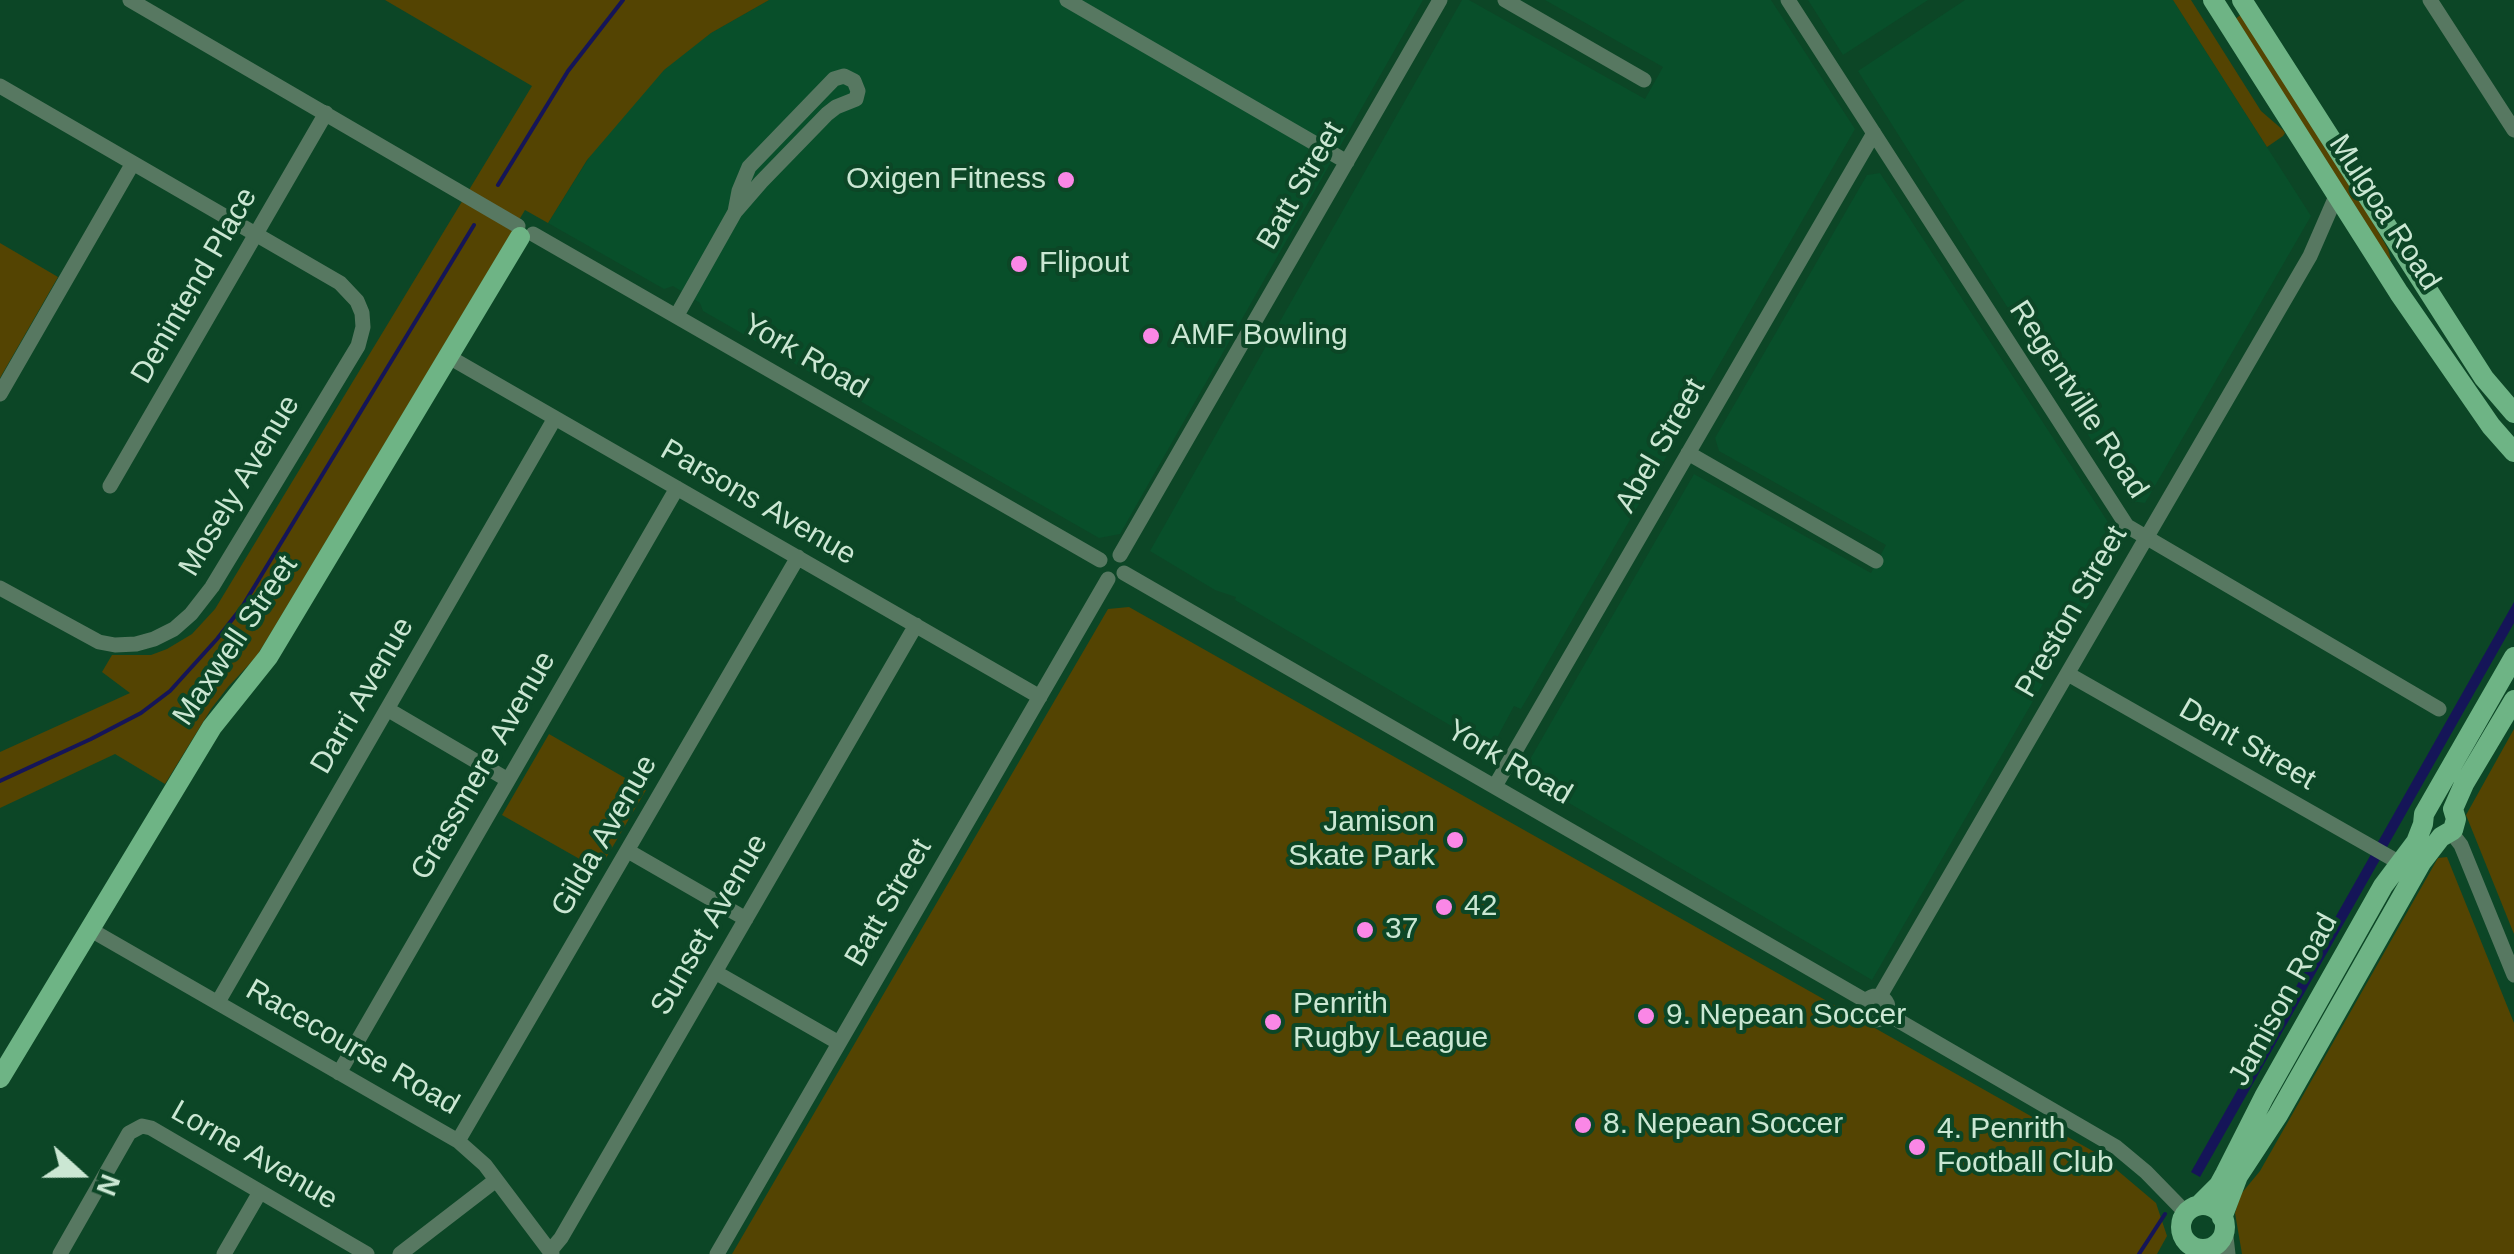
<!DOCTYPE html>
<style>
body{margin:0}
#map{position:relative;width:2514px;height:1254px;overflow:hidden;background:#0c4626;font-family:Helvetica,sans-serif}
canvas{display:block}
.north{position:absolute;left:30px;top:1124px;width:100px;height:100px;-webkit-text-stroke:8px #0c4626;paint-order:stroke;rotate:111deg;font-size:28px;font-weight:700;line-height:40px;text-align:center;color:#cbe7d3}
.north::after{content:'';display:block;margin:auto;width:35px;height:45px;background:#cbe7d3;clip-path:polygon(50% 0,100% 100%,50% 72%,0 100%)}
</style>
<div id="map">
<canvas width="2514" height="1254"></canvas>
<div class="north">N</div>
</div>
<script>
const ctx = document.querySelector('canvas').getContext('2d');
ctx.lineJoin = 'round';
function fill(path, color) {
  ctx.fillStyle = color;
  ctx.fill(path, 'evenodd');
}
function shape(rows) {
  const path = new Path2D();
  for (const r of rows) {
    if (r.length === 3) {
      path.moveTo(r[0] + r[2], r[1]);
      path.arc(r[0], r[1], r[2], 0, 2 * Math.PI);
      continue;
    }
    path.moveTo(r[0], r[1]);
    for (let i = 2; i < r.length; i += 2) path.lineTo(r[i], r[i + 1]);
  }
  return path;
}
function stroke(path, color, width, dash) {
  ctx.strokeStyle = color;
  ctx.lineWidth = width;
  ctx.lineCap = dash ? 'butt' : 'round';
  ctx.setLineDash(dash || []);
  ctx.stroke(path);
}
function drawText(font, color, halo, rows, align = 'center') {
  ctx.font = font + ' Helvetica,sans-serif';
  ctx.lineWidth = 8;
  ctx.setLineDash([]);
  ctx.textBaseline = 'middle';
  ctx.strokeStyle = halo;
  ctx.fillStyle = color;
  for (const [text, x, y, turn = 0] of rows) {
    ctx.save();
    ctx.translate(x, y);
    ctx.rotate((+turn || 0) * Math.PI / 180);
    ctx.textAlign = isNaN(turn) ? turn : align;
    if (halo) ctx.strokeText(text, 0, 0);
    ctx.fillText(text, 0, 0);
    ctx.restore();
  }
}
const built = shape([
 [769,0,1423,0,1120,534,1099,538,703,311,700,303,673,286,664,289,548,223,592,153,648,84,682,54,711,33],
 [1462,0,1469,0,1645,99,1663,67,1545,0,1771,0,1855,129,1521,709,1514,706,1491,749,1235,600,1236,597,1215,590,1150,551],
 [1808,0,1928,0,1843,55],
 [1965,0,2173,0,2311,216,2145,503,2130,501,1858,71],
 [1880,173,2123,545,1872,980,1521,775,1694,474,1871,573,1886,545,1719,451,1715,438,1867,175]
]);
const green = shape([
 [385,0,769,0,711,33,664,70,587,160,548,223,525,210,269,636,256,657,228,687,211,709,165,784,115,754,0,808,0,752,130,693,102,672,112,655,151,655,167,649,192,634,215,609,532,86],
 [2173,0,2191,0,2261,111,2283,130,2285,133,2283,136,2267,147],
 [2243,13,2343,170,2388,249,2391,260,2387,263,2234,20],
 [0,243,58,277,0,378],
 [1129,607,2098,1154,2156,1203,2167,1236,2157,1254,732,1254,1108,609],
 [2514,729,2514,934,2466,815],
 [549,734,646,790,599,870,502,815],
 [2447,857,2514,1023,2514,1254,2242,1254,2235,1213,2241,1194,2260,1171,2438,858]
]);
const water = shape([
 [2514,602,2514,623,2200,1177,2191,1172]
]);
const stream = shape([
 [498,185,568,71,623,0],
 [0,781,91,739,141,713,170,691,217,639,242,607,474,225],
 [2139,1254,2165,1214]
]);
const minor = shape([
 [130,0,518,226],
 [1067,0,1347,162],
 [1505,0,1644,80],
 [1788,0,2127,526,2439,709],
 [2430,0,2514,130],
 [0,86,340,283,357,301,362,313,363,327,358,346,212,587,191,614,174,629,154,639,136,644,115,645,99,642,0,588],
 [533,234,1100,560],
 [677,315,735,212,761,182,827,114,836,107,856,99,858,91,854,81,844,76,834,79,749,167,739,191,735,212],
 [449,357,1040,697],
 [0,394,133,163],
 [1688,453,1876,561],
 [110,486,326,113],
 [1120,555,1440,0],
 [1124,573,1866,1001],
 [2068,674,2400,863],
 [387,709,508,780],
 [1495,786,1874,133],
 [2451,832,2461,845,2514,975],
 [628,851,746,919],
 [91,930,458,1141,485,1165,552,1254],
 [715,972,839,1043],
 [1876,1008,12],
 [1880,996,2310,256,2337,194],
 [218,1002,555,418],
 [1887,1014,2116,1147,2146,1172,2186,1213],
 [339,1073,677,488],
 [458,1141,798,557],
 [2225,1228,2228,1254],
 [2207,1249,2211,1254],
 [550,1251,561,1238,916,625],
 [60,1254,129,1133,142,1126,151,1128,367,1254],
 [224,1254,260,1192],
 [400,1254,496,1180],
 [717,1254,1108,579]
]);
const major = shape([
 [2213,0,2399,293,2491,426,2514,452],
 [2242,0,2484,378,2514,413],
 [2453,809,2464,784,2514,700],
 [0,1078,212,727,268,657,520,237],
 [2203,1227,22],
 [2198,1206,2219,1185,2225,1174,2264,1097,2383,886,2416,842,2423,824,2424,814,2514,657],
 [2222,1218,2238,1176,2278,1115,2421,863,2441,837,2453,830,2456,819,2453,809]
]);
const markers = [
 [1066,180,10,"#fa87e6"],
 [1019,264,10,"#fa87e6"],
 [1151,336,10,"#fa87e6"],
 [1455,840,10,"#fa87e6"],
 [1444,907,10,"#fa87e6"],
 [1365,930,10,"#fa87e6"],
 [1646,1016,10,"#fa87e6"],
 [1273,1022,10,"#fa87e6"],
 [1583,1125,10,"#fa87e6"],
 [1917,1147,10,"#fa87e6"]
];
const poiNames = [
 ["Oxigen Fitness",1046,180,"right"],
 ["Flipout",1039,264],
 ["AMF Bowling",1171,336],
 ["Jamison",1435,823,"right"],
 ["Skate Park",1435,857,"right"],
 ["42",1464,907],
 ["37",1385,930],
 ["Penrith",1293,1005],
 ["Rugby League",1293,1039],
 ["9. Nepean Soccer",1666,1016],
 ["8. Nepean Soccer",1603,1125],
 ["4. Penrith",1937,1130],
 ["Football Club",1937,1164]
];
const streetNames = [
 ["Batt Street",1301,186,-60],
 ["Mulgoa Road",2384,213,57],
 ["Denintend Place",195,286,-60],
 ["York Road",805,357,30],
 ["Regentville Road",2078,400,57],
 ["Abel Street",1661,446,-60],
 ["Mosely Avenue",240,486,-59],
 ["Parsons Avenue",758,503,30],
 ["Preston Street",2072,612,-60],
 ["Maxwell Street",236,641,-56],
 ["Darri Avenue",363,696,-60],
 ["Dent Street",2247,745,30],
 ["York Road",1509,763,30],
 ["Grassmere Avenue",484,766,-60],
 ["Gilda Avenue",605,836,-60],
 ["Batt Street",889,903,-60],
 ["Sunset Avenue",710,925,-60],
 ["Jamison Road",2284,1000,-61],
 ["Racecourse Road",352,1048,30],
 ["Lorne Avenue",254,1156,30]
];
fill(built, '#084f2a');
fill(green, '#544402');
fill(water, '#151558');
stroke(stream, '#151558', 4);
stroke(minor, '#577861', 15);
stroke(major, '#6eb485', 20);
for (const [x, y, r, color] of markers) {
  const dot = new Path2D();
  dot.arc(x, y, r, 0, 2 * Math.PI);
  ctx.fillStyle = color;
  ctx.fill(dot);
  stroke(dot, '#0c4626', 4);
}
drawText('30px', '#cbe7d3', '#0c4626', poiNames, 'left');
drawText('30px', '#cbe7d3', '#0c4626', streetNames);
</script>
